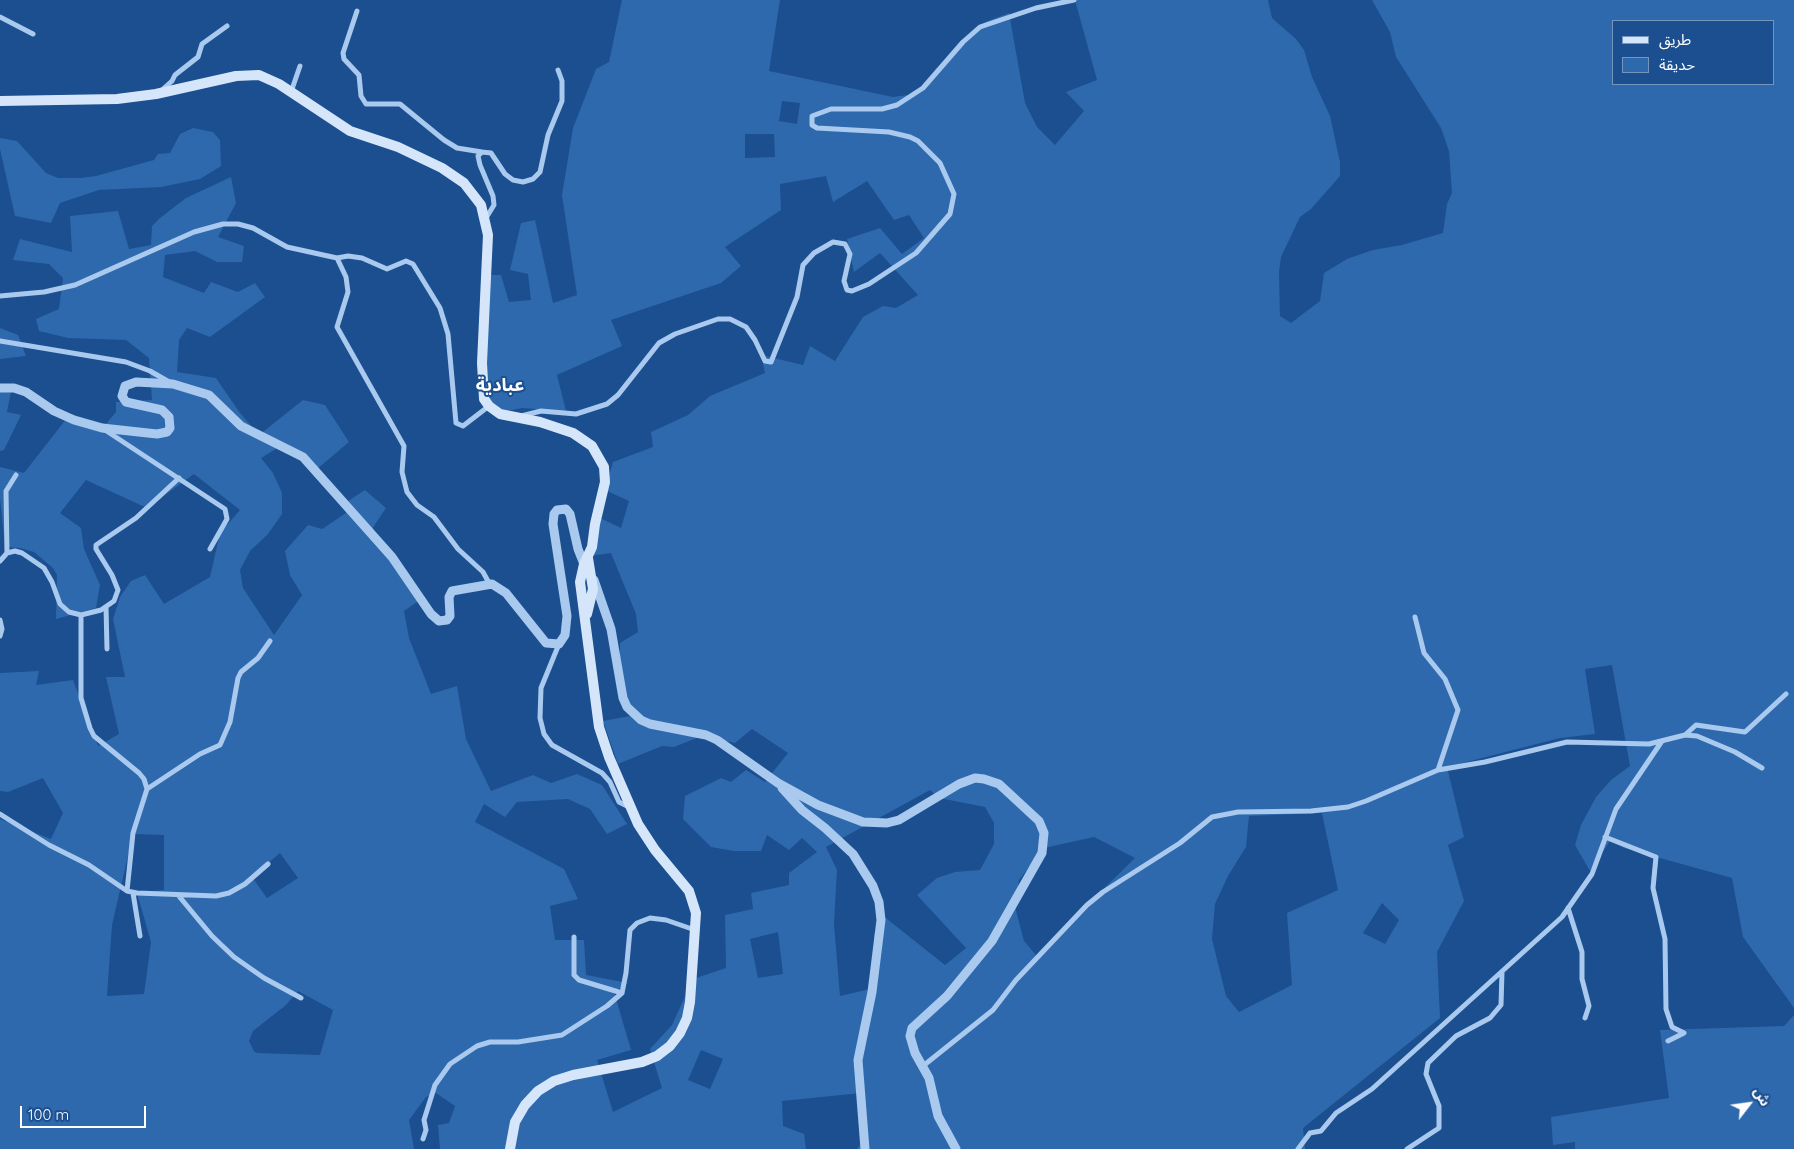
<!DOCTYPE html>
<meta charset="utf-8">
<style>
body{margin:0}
#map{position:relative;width:1794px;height:1149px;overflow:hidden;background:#1b4f8f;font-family:Quicksand,"Noto Sans Arabic",sans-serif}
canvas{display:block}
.legend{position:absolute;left:1612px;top:20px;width:162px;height:65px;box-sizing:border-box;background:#1b4f8f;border:1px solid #7695bc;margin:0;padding:6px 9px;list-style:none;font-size:15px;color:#fff}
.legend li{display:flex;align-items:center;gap:10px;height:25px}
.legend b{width:25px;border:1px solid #7695bc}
.north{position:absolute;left:1724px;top:1079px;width:50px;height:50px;-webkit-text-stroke:4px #1b4f8f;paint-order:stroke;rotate:60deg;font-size:14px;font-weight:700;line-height:20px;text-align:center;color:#fff}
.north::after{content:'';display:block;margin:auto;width:18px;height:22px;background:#fff;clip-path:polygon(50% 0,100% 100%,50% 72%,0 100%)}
.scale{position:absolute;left:20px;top:1106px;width:126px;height:22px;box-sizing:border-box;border:2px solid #fff;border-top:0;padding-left:6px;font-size:15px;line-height:18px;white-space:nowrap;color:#fff;-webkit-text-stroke:4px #1b4f8f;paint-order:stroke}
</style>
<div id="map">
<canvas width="1794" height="1149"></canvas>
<ul class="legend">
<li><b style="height:6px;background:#d6e6fa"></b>طريق</li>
<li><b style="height:14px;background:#2e69ad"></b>حديقة</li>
</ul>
<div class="north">ش</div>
<div class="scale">100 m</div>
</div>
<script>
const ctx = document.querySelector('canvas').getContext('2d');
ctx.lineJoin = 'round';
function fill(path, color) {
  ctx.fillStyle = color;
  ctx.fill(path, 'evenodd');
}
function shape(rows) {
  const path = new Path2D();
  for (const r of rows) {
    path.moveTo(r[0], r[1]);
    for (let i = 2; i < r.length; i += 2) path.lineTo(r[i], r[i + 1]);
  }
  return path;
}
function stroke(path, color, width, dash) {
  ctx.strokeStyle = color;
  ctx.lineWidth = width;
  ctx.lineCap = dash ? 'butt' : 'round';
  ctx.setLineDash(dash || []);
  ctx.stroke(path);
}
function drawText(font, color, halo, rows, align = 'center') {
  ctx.font = font + ' Quicksand,"Noto Sans Arabic",sans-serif';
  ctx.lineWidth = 4;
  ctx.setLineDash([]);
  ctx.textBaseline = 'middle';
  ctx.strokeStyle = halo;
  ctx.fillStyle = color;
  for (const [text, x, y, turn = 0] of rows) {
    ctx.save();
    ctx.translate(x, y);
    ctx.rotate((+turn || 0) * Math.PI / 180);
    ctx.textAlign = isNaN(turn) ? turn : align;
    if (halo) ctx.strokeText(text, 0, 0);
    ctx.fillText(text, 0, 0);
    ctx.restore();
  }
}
const green = shape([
 [622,0,780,0,769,71,893,97,908,95,921,88,964,40,985,22,1009,13,1025,103,1037,127,1055,145,1084,111,1066,92,1097,80,1075,0,1268,0,1272,18,1296,39,1304,50,1312,77,1330,116,1340,162,1340,176,1311,209,1300,217,1281,257,1279,272,1280,316,1291,323,1320,301,1324,273,1347,259,1373,250,1402,245,1443,233,1447,204,1452,193,1449,151,1441,128,1396,57,1390,32,1372,0,1794,0,1794,1008,1743,937,1732,878,1624,848,1610,841,1590,871,1575,845,1581,825,1596,797,1611,780,1630,766,1612,665,1585,669,1595,734,1560,738,1447,767,1464,837,1448,845,1464,901,1437,952,1440,1018,1303,1128,1305,1149,857,1149,861,1143,861,1093,782,1101,783,1126,804,1134,806,1149,440,1149,438,1125,449,1123,455,1106,436,1093,426,1097,409,1120,414,1149,0,1149,0,819,51,839,63,813,43,778,8,792,0,791,0,673,39,671,36,685,73,680,98,746,119,734,106,677,125,677,113,619,120,597,131,581,145,575,164,604,210,577,220,533,240,510,194,474,147,508,86,480,60,513,81,528,84,549,100,585,96,608,56,619,57,575,53,568,34,552,20,548,5,547,0,498,0,467,24,473,70,414,106,424,116,412,116,402,152,400,149,358,126,340,68,338,39,331,36,319,59,309,63,278,49,264,13,260,20,239,72,252,70,216,118,211,129,249,151,245,152,226,160,218,186,198,231,177,236,203,218,237,244,246,242,262,217,262,195,251,165,255,163,277,204,293,211,282,238,292,255,283,265,297,210,337,187,328,179,340,177,372,216,378,240,413,259,435,303,400,325,405,349,442,317,469,284,444,261,458,273,473,282,493,282,514,268,534,250,551,240,570,243,588,274,635,302,595,290,575,285,551,308,525,322,529,352,509,348,501,365,490,386,508,370,532,423,598,404,611,409,638,431,694,457,686,466,739,491,791,533,775,551,783,577,774,602,785,627,824,607,834,590,809,568,799,517,802,505,817,484,804,475,822,564,869,578,899,550,906,555,940,584,940,586,975,628,983,614,992,631,1050,597,1060,613,1112,662,1088,650,1049,672,1025,693,979,726,968,725,915,753,909,751,893,789,885,789,873,817,852,802,838,789,850,767,835,761,851,734,851,711,847,683,819,685,796,721,778,731,782,746,770,765,782,788,753,752,729,735,743,702,736,674,747,662,746,618,764,603,721,630,716,620,677,620,643,638,632,636,614,611,553,589,556,594,515,621,528,629,501,605,490,613,462,653,447,651,432,688,415,710,396,765,373,761,355,803,365,810,346,835,361,863,317,883,306,896,308,918,295,880,253,854,272,847,239,880,228,902,254,924,238,909,215,894,220,867,181,833,202,826,176,780,184,781,210,725,247,741,266,721,283,611,320,622,346,557,375,566,411,522,408,507,411,502,410,485,397,486,275,501,275,509,302,531,300,528,274,510,270,521,223,535,220,553,303,577,295,562,195,573,128,596,69,609,62],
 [1613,21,1773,21,1773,84,1613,84],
 [782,101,800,103,797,124,779,121],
 [745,134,774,134,775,157,745,158],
 [930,790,939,798,985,807,994,823,994,844,980,870,955,872,937,878,917,895,966,948,945,965,882,915,874,935,874,988,840,996,834,924,837,870,826,847],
 [1322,813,1338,890,1287,913,1292,985,1239,1012,1226,996,1212,939,1215,904,1228,876,1246,847,1249,816],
 [133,834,164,835,164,890,137,893,151,942,144,994,107,996,112,925],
 [1094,837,1135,858,1036,955,1024,941,1015,907,1019,880,1044,848],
 [280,853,298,878,267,898,252,877],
 [1382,903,1399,920,1385,944,1363,933],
 [778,932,783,974,758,978,750,939],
 [298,991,333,1010,320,1055,257,1053,254,1051,249,1041,253,1031,286,1005],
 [701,1050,723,1059,710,1089,688,1080],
 [193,128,213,132,220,140,221,166,200,179,161,187,99,190,60,203,51,223,15,216,0,149,0,138,17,141,46,173,58,178,81,178,96,176,154,160,158,154,170,153,180,134],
 [0,328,18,335,26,356,0,359],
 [0,386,12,386,7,412,21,415,4,450,0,451],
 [1794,1015,1794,1149,1575,1149,1575,1142,1553,1145,1551,1117,1669,1098,1660,1030,1784,1026]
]);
const minor = shape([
 [357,11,343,53,344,59,359,75,361,96,366,104,400,104,444,140,457,148,482,152],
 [0,17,33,34],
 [162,90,172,81,175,75,198,57,202,44,227,26],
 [291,92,300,66],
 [486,218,494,205,493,196,480,165,478,156,482,152,491,153,505,174,513,180,523,182,533,179,540,172,548,135,562,101,562,81,558,70],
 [337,258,348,256,362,258,387,269,406,261,413,264,440,308,448,334,456,423,463,426,489,406],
 [0,296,44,292,75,285,194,232,223,224,238,224,253,228,287,247,337,258,346,277,348,292,337,327,404,446,402,472,407,492,417,505,434,517,458,549,483,572,489,583],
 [0,341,126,362,150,371,171,383],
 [521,416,541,411,576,414,607,404,618,395,659,343,675,334,718,319,730,319,746,327,755,340,765,361,771,362,797,297,803,265,814,253,833,242,845,244,850,254,844,281,847,290,852,291,869,284,916,253,950,214,954,194,940,163,918,141,910,137,889,132,817,128,812,125,812,116,831,109,882,109,897,105,923,88,963,42,980,27,1036,8,1074,0],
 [105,430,225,509,227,519,210,549],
 [7,553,6,491,16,475],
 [0,561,7,553,15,551,22,553,44,568,52,582,60,604,69,612,81,615,101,610,114,601,118,590,112,575,96,549,96,545,136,518,179,478],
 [106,607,107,649],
 [81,615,81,698,90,728,94,736,139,773,144,779,147,789,133,833,127,891],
 [1415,617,1424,653,1445,679,1458,710,1438,770],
 [0,620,2,629,0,636],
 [559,644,541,688,540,718,544,734,552,745,602,773,610,782,619,802,629,807],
 [1685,735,1696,725,1745,732,1786,694],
 [147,789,200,754,220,745,230,722,238,678,241,672,258,658,270,641],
 [0,814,49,845,89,865,127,891,137,893,216,896,229,893,245,884,268,864],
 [1605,837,1656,857,1653,888,1665,939,1666,1009,1672,1027,1684,1033,1668,1041],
 [133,893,140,936],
 [178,895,212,936,234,957,264,978,301,998],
 [1568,908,1582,952,1582,979,1589,1006,1585,1018],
 [574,937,574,975,579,980,622,993,626,973,630,930,637,923,650,918,666,920,695,930],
 [923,1066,993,1010,1016,980,1087,905,1103,892,1180,843,1212,817,1238,812,1311,811,1348,807,1366,801,1438,770,1485,762,1567,742,1649,744,1685,735,1697,736,1735,752,1762,768],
 [423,1139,426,1130,424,1120,435,1085,450,1064,477,1046,490,1042,518,1042,562,1035,607,1006,622,993],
 [1298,1149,1310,1133,1321,1131,1336,1113,1372,1089,1562,917,1592,874,1616,809,1662,741],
 [1407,1149,1439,1128,1439,1106,1426,1074,1428,1063,1456,1036,1490,1018,1501,1005,1502,972]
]);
const tertiary = shape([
 [0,388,14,388,26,392,54,411,74,420,102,428,157,434,167,432,170,428,169,417,162,410,126,402,122,396,125,386,136,382,173,384,209,395,241,426,303,457,392,557,431,614,439,621,447,620,450,616,449,597,452,591,492,584,506,593,546,643,559,644,565,635,567,616,553,524,554,514,557,510,566,509,570,514,578,549,584,564],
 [594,580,611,629,623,698,627,707,641,720,650,724,706,735,717,740,778,783,818,805,863,822,887,823,899,820,959,784,975,778,984,779,999,784,1039,821,1044,833,1042,853,992,941,947,996,912,1028,910,1036,915,1053,929,1078,938,1116,956,1149],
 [782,788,802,810,825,828,853,854,873,886,879,902,881,920,872,992,858,1060,865,1149]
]);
const secondary = shape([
 [0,101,117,99,156,94,236,76,259,75,279,84,350,131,398,147,442,168,464,183,481,205,488,235,482,363,484,399,489,406,500,414,540,422,573,433,592,446,604,467,605,482,595,524,592,547,584,564,580,582,599,727,609,757,638,824,655,850,689,891,696,913,690,1002,687,1018,680,1033,670,1046,657,1056,642,1062,573,1075,554,1081,538,1091,525,1105,515,1122,510,1149],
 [587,614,593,589,588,558]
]);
const quarterNames = [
 ["عبادية",500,386]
];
fill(green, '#2e69ad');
stroke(minor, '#a9c9ee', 5);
stroke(tertiary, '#a9c9ee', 9);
stroke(secondary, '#d6e6fa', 10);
drawText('bold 18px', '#fff', '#1b4f8f', quarterNames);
</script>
